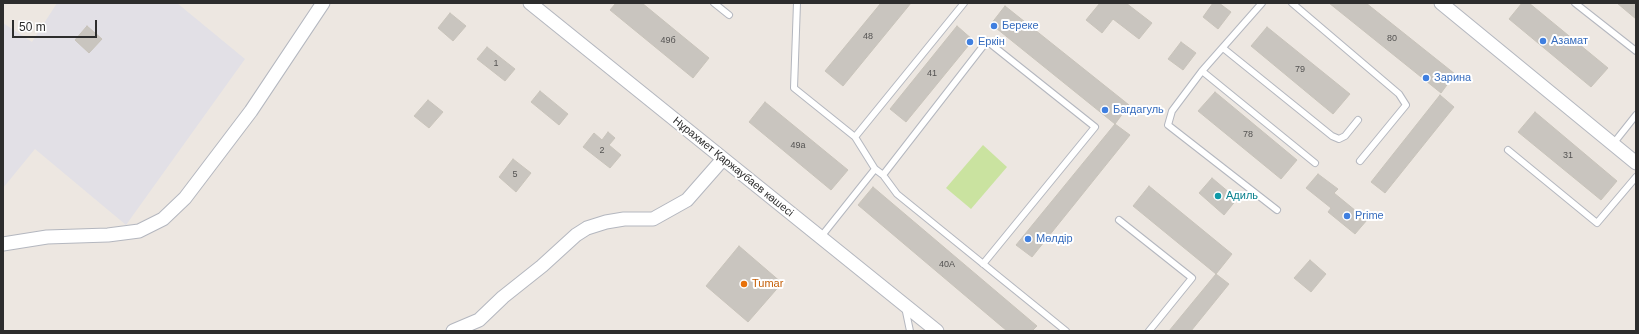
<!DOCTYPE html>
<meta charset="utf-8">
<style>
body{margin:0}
#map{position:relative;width:1639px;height:334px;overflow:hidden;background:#ede7e1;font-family:Helvetica,sans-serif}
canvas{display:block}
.frame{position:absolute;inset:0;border:4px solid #2d2d2d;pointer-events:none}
.scale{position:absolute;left:12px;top:20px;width:85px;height:18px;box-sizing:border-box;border:2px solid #2d2d2d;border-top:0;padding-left:5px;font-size:12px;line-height:14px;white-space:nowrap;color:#2d2d2d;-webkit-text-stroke:3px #fff;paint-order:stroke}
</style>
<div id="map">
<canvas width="1639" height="334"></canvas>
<div class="frame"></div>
<div class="scale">50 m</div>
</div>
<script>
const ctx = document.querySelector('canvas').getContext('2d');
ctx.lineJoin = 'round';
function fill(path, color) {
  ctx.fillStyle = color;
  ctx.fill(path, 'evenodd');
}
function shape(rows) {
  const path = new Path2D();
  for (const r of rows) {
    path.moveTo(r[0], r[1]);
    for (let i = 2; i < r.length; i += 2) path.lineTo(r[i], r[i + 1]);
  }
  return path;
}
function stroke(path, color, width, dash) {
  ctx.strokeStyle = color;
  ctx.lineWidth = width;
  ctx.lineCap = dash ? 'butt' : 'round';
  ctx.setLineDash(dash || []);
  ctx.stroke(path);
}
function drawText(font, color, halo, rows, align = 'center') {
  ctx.font = font + ' Helvetica,sans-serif';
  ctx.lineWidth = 4;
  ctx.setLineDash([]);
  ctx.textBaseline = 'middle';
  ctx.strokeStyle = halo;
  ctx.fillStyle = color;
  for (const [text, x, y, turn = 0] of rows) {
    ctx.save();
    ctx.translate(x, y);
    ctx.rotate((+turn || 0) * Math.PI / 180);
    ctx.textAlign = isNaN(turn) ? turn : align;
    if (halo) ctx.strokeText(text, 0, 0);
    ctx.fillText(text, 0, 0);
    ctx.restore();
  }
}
const industrial = shape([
 [57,3,177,3,245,59,126,225,35,149,3,188,3,23,32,42]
]);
const pitch = shape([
 [983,145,1007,167,971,209,946,188]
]);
const building = shape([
 [616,3,642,3,709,58,693,78,610,10,616,3],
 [881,3,911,3,843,86,825,71,881,3],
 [1100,3,1126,3,1152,23,1139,39,1113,19,1102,33,1086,20,1100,3],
 [1213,3,1219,3,1231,12,1218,29,1203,17,1213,3],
 [1329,3,1366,3,1455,74,1441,93,1329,3],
 [1522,3,1529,3,1608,68,1591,87,1509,19,1522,3],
 [1617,3,1636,3,1636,19,1617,3],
 [1005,6,1129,105,1115,124,991,24,1005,6],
 [450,13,466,26,453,41,438,28,450,13],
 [87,26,102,39,89,53,75,40,87,26],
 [957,26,973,40,906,122,890,109,957,26],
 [1267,27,1350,94,1333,114,1251,46,1267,27],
 [1181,42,1196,53,1183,70,1168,59,1181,42],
 [487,47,515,69,505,81,477,59,487,47],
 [540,91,568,114,559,125,531,102,540,91],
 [1215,92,1297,160,1281,179,1198,111,1215,92],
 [1440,95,1454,107,1385,193,1371,182,1440,95],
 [428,100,443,112,429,128,414,116,428,100],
 [765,102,848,170,831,190,749,122,765,102],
 [1535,112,1617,181,1601,200,1518,132,1535,112],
 [1115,124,1130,135,1032,257,1016,245,1115,124],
 [608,132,615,138,609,145,621,155,610,168,583,147,594,133,602,140,608,132],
 [513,159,531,173,516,192,499,177,513,159],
 [1318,174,1338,189,1334,193,1367,220,1355,234,1328,212,1331,208,1306,188,1318,174],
 [1212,178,1237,199,1224,215,1199,193,1212,178],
 [1149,186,1232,254,1216,274,1133,206,1149,186],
 [873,187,1037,326,1032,331,1007,331,858,205,873,187],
 [739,246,782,283,748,322,706,286,739,246],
 [1310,260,1326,274,1311,292,1294,278,1310,260],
 [1216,274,1229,284,1191,331,1169,331,1216,274]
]);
const lane = shape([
 [714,3,729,15],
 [797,3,794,88,855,137,875,169],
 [1262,3,1202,71,1172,111,1168,125,1277,210],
 [1292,3,1399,94,1406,105,1360,161],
 [1575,3,1636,51],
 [1223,48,1332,136,1339,139,1345,136,1358,120],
 [1202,71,1315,163],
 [855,137,964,3],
 [1613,144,1636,115],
 [1508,150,1597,223,1636,177],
 [883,175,987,41,1095,127,983,264],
 [1119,220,1192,278,1149,331],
 [820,238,875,169,883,175,897,194,1066,331],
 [905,307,910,331]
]);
const street = shape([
 [530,3,937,331],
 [1441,3,1636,163],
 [3,244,47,237,108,235,139,231,163,219,185,198,251,111,323,3],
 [453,331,479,320,503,297,542,266,576,235,587,228,606,222,624,219,653,219,687,200,723,159]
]);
const markers = [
 [994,26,4,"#3f7fe0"],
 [1543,41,4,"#3f7fe0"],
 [970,42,4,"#3f7fe0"],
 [1426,78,4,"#3f7fe0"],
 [1105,110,4,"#3f7fe0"],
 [1218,196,4,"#0f9aa8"],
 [1347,216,4,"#3f7fe0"],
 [1028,239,4,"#3f7fe0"],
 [744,284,4,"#e8710a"]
];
const numberNames = [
 ["48",868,37],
 ["80",1392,39],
 ["49б",668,41],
 ["1",496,64],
 ["79",1300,70],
 ["41",932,74],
 ["78",1248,135],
 ["49а",798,146],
 ["2",602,151],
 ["31",1568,156],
 ["5",515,175],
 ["40А",947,265]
];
const shopNames = [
 ["Береке",1002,26],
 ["Азамат",1551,41],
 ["Еркін",978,42],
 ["Зарина",1434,78],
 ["Багдагуль",1113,110],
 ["Prime",1355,216],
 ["Мөлдір",1036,239]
];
const streetNames = [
 ["Нұрахмет Қаржаубаев көшесі",733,167,39]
];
const cultureNames = [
 ["Адиль",1226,196]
];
const foodNames = [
 ["Tumar",752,284]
];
fill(industrial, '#e2e0e6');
fill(pitch, '#cae3a0');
fill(building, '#c9c5bf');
stroke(building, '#c8c3ba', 1);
stroke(lane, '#b4b7bf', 8);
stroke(street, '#b4b7bf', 15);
stroke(lane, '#fff', 6);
stroke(street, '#fff', 13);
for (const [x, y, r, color] of markers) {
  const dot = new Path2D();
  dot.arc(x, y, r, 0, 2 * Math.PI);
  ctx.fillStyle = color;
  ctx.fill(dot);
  stroke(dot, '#fff', 1.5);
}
drawText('9px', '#545352', null, numberNames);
drawText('11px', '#366cbe', '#fff', shopNames, 'left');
drawText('11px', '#2d2d2d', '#fff', streetNames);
drawText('11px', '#0d838f', '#fff', cultureNames, 'left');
drawText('11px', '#c56008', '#fff', foodNames, 'left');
</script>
